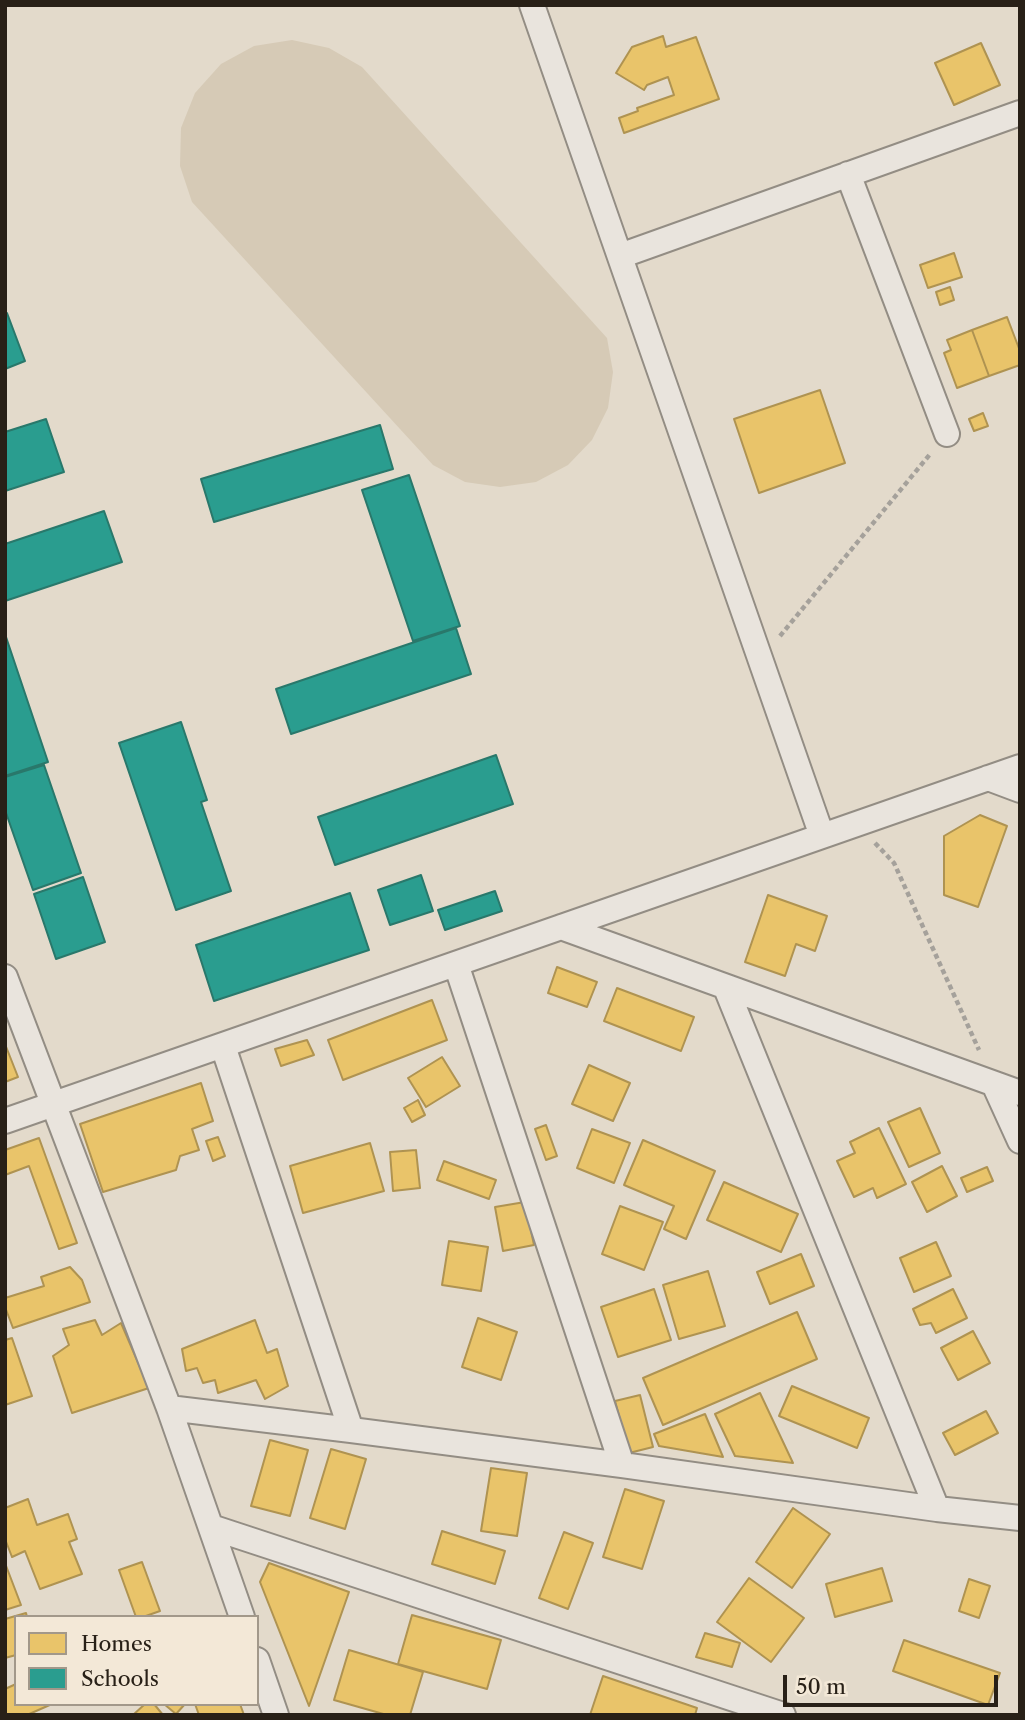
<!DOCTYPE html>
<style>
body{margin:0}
#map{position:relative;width:1025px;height:1720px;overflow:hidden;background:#e3dacb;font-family:"Libre Caslon Text",serif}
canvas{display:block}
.frame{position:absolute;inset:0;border:7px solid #282017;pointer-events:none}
.legend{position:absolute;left:14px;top:1615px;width:245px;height:91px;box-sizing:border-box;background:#f3e8d7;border:2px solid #a2988a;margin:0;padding:9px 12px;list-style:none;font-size:21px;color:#282017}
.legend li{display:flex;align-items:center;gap:14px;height:35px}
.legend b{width:35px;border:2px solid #a2988a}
.scale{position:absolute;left:783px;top:1675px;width:215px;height:32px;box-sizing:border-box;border:4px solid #282017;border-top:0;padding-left:9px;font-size:21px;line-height:24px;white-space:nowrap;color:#282017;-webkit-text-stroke:5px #f3e8d7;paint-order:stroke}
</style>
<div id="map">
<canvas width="1025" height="1720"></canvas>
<div class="frame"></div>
<ul class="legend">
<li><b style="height:19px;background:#e9c46a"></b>Homes</li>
<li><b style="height:19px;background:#2a9d8f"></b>Schools</li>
</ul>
<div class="scale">50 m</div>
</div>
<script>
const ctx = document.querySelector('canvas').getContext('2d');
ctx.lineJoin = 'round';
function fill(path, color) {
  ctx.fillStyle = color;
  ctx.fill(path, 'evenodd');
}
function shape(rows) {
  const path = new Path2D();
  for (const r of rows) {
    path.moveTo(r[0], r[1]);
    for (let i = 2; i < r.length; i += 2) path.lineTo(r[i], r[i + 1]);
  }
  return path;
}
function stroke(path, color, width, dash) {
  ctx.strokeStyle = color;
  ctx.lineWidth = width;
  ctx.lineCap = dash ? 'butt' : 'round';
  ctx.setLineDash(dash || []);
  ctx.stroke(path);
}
const green = shape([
 [292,40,329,48,362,67,607,338,613,372,608,408,592,440,568,465,536,482,500,487,465,482,433,465,192,202,180,166,181,128,195,93,221,64,254,46]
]);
const homes = shape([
 [663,36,666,47,696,37,719,99,624,133,619,118,638,111,637,108,674,95,668,77,647,85,644,90,616,73,632,47,663,36],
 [981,43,1000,85,954,105,935,63,981,43],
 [954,253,962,277,928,288,920,265,954,253],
 [950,287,954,300,940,305,936,292,950,287],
 [1007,317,1020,351,1020,365,989,376,972,330,1007,317],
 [972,330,989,376,957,388,944,353,951,350,947,340,972,330],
 [820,390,845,463,759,493,734,419,820,390],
 [983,413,988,426,974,431,969,419,983,413],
 [980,815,1007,826,978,907,944,895,944,836,980,815],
 [768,895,827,916,815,951,796,944,785,976,745,962,768,895],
 [557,967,597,982,587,1007,548,993,557,967],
 [617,988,694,1017,681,1051,604,1021,617,988],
 [432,1000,447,1040,343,1080,328,1040,432,1000],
 [307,1040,314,1055,281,1066,275,1049,307,1040],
 [5,1044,18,1077,5,1082,5,1044],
 [442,1057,460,1086,426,1107,408,1078,442,1057],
 [589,1065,630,1083,613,1121,572,1104,589,1065],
 [201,1083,213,1121,192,1129,199,1150,180,1156,176,1170,103,1192,80,1124,201,1083],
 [418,1100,425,1115,412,1122,404,1108,418,1100],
 [920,1108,940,1153,909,1167,888,1122,920,1108],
 [546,1125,557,1156,546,1160,535,1129,546,1125],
 [879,1128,906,1184,877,1198,873,1188,854,1197,837,1161,855,1153,850,1142,879,1128],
 [592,1129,630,1143,614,1183,577,1168,592,1129],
 [218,1137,225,1156,213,1161,206,1141,218,1137],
 [39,1138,77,1243,59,1249,29,1166,5,1175,5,1150,39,1138],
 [643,1140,715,1171,686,1239,664,1229,674,1206,624,1185,643,1140],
 [370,1143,384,1191,303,1213,290,1166,370,1143],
 [416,1150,420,1188,393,1191,390,1152,416,1150],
 [444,1161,496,1180,489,1199,437,1180,444,1161],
 [942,1166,957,1196,927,1212,912,1182,942,1166],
 [987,1167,993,1181,967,1192,961,1178,987,1167],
 [724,1182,798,1214,781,1252,707,1220,724,1182],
 [525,1202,534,1245,503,1251,495,1207,525,1202],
 [620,1206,663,1222,644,1270,602,1254,620,1206],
 [449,1241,488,1247,481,1291,442,1285,449,1241],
 [936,1242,951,1276,914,1292,900,1258,936,1242],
 [801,1254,814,1286,770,1304,757,1272,801,1254],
 [70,1267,82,1280,90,1302,13,1328,5,1307,5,1298,44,1286,41,1277,70,1267],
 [708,1271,725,1326,679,1339,663,1285,708,1271],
 [654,1289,671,1340,618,1357,601,1307,654,1289],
 [953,1289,967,1318,936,1333,931,1323,920,1325,913,1309,953,1289],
 [797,1312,817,1359,663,1425,643,1378,797,1312],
 [478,1318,517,1332,501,1380,462,1367,478,1318],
 [95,1320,102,1335,121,1323,149,1388,72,1413,53,1356,69,1345,63,1329,95,1320],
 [255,1320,267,1353,277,1349,288,1386,265,1399,256,1380,218,1393,215,1380,203,1383,197,1368,186,1371,182,1349,255,1320],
 [973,1331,990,1363,958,1380,941,1348,973,1331],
 [12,1338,32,1396,5,1405,5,1340,12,1338],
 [792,1386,869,1418,857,1448,779,1416,792,1386],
 [760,1393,793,1463,735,1456,715,1414,760,1393],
 [640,1395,653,1447,629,1453,615,1401,640,1395],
 [986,1411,998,1433,955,1455,943,1433,986,1411],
 [705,1414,723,1457,659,1446,654,1434,705,1414],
 [270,1440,308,1450,290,1516,251,1506,270,1440],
 [331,1449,366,1459,345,1529,310,1518,331,1449],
 [491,1468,527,1473,517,1536,481,1531,491,1468],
 [625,1489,664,1501,642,1569,603,1557,625,1489],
 [28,1499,37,1525,68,1514,77,1539,69,1542,82,1574,40,1589,25,1551,12,1557,5,1539,5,1508,28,1499],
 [793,1508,830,1534,792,1588,756,1562,793,1508],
 [442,1531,505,1551,495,1584,432,1564,442,1531],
 [564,1532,593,1543,568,1609,539,1598,564,1532],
 [142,1562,160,1611,143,1617,136,1617,119,1570,142,1562],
 [5,1563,21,1605,5,1610,5,1563],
 [269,1563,349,1592,309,1706,260,1582,269,1563],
 [882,1568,892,1601,835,1617,826,1584,882,1568],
 [749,1578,804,1618,771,1662,717,1622,749,1578],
 [969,1579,990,1586,979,1618,959,1611,969,1579],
 [26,1613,27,1617,16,1617,16,1655,5,1658,5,1619,26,1613],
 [412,1615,501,1640,487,1689,398,1664,412,1615],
 [705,1633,740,1643,732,1667,696,1657,705,1633],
 [904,1640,1000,1673,988,1705,893,1671,904,1640],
 [349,1650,423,1672,410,1715,387,1715,334,1700,349,1650],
 [603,1676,697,1708,695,1715,590,1715,603,1676],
 [16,1684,16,1704,52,1704,27,1715,5,1715,5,1689,16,1684],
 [145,1704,154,1704,163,1715,133,1715,145,1704],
 [164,1704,185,1704,176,1714,164,1704],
 [195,1704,240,1704,244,1715,199,1715,195,1704]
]);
const schools = shape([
 [5,313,7,313,25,361,5,369,5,313],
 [46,419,64,472,5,491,5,432,46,419],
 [380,425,393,469,214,522,201,479,380,425],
 [409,475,460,626,413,641,362,490,409,475],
 [104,511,122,562,5,601,5,544,104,511],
 [456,628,471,674,291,734,276,689,456,628],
 [5,634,48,762,5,776,5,634],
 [181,722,207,800,201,802,231,891,176,910,119,743,181,722],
 [496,755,513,804,335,865,318,817,496,755],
 [44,765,81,873,33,890,5,810,5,777,44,765],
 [421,875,433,911,390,925,378,890,421,875],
 [83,877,105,942,56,959,34,894,83,877],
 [495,891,502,911,445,930,438,910,495,891],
 [350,893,369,950,214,1001,196,945,350,893]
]);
const path = shape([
 [780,636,931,453],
 [875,843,894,863,979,1050]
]);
const minor = shape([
 [532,5,822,836],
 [848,174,947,434],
 [620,256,1020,113],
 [988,778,1020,790],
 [561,927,1020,1093],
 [456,964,622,1465],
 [5,977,169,1408,242,1617],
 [726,988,937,1509],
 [223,1046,351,1430],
 [994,1084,1020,1141],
 [5,1121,1020,767],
 [169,1408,351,1430,622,1465,937,1509,1020,1518],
 [211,1527,783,1715],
 [257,1660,276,1715]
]);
fill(green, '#d6cab6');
fill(homes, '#e9c46a');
stroke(homes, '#af9351', 2);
fill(schools, '#2a9d8f');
stroke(schools, '#29786b', 2);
stroke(minor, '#938d84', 28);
stroke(path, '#a5a19b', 4.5, [5, 3.5]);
stroke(minor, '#e9e4dd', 24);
</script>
